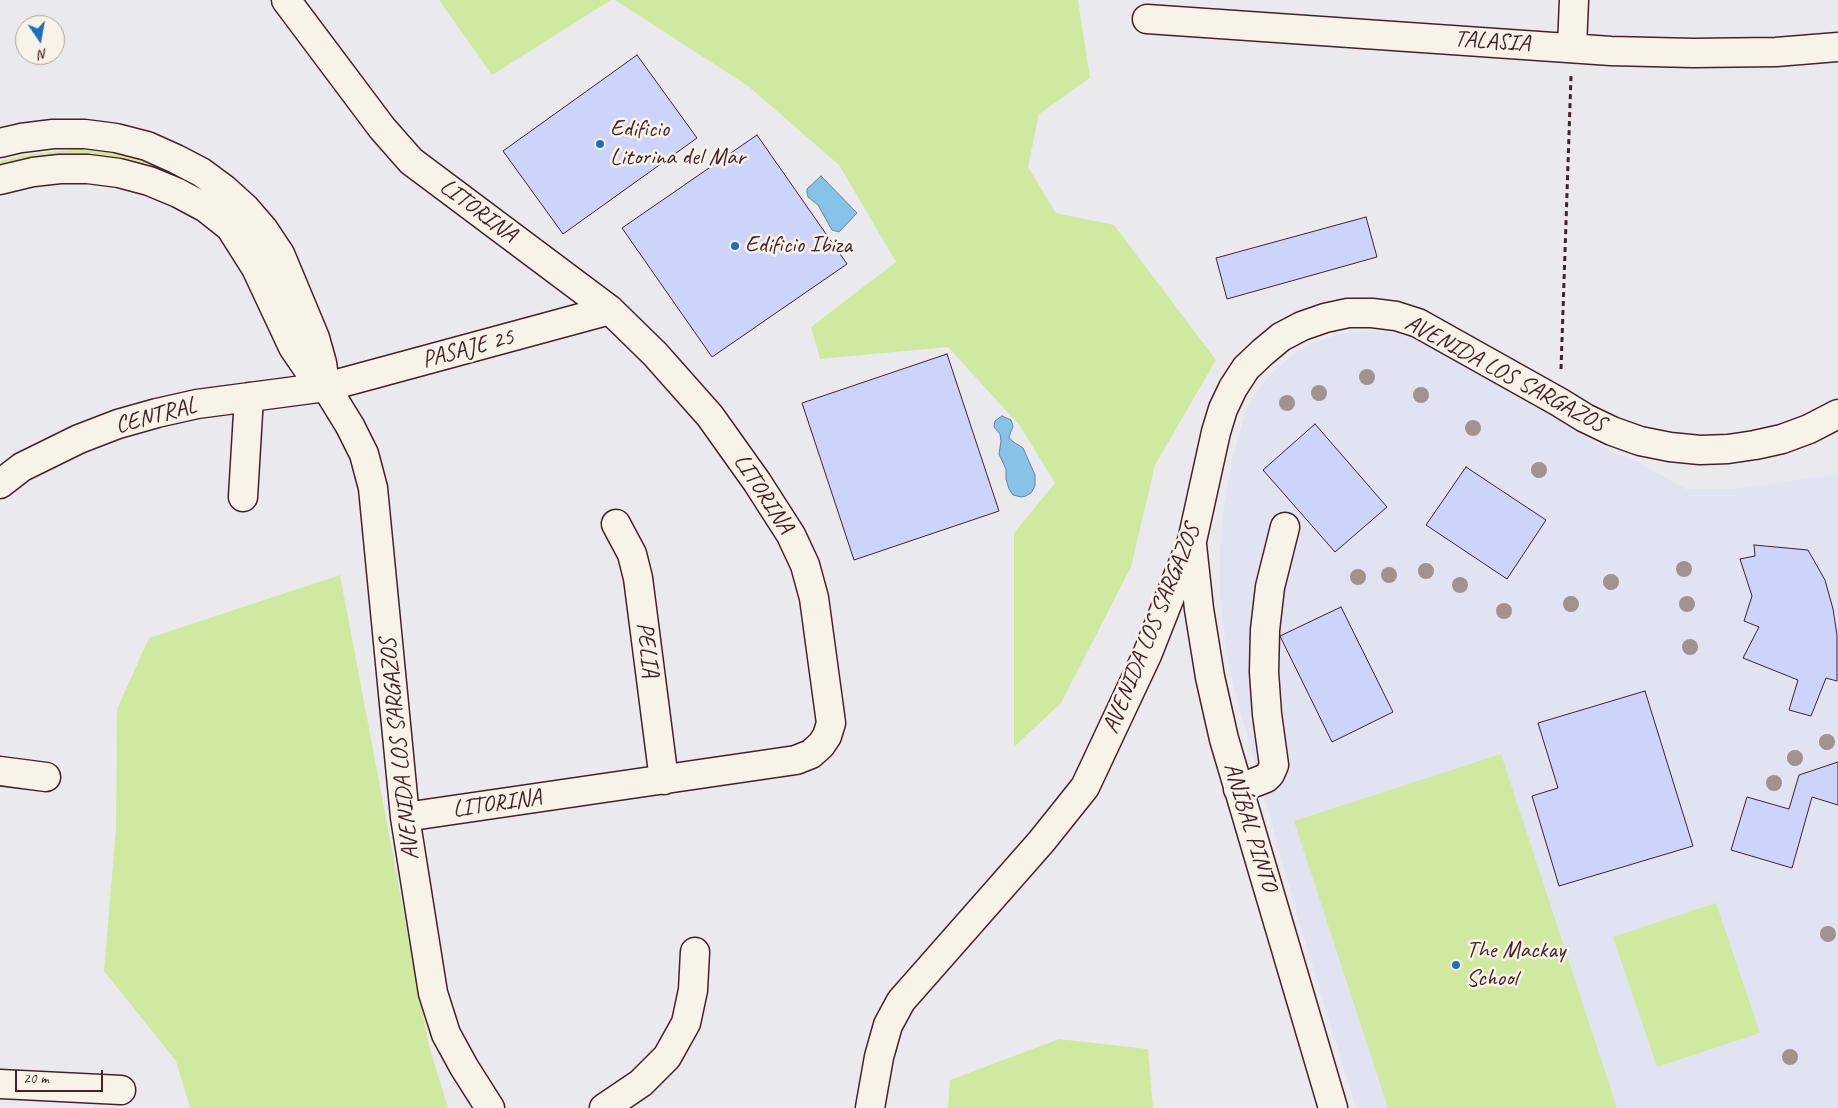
<!DOCTYPE html>
<meta charset="utf-8">
<style>
body{margin:0}
#map{position:relative;width:1838px;height:1108px;overflow:hidden;background:#eaeaee;font-family:Caveat,sans-serif}
canvas{display:block}
.north{position:absolute;left:15px;top:15px;width:50px;height:50px;box-sizing:border-box;background:#f7f3e8;border:1px solid #b29e9c;border-radius:50%;rotate:168deg;font-size:14px;font-weight:700;line-height:20px;text-align:center;color:#4a1f2b}
.north::after{content:'';display:block;margin:auto;width:18px;height:22px;background:#1f6fb2;clip-path:polygon(50% 0,100% 100%,50% 72%,0 100%)}
.scale{position:absolute;left:15px;top:1070px;width:88px;height:22px;box-sizing:border-box;border:2px solid #4a1f2b;border-top:0;padding-left:6px;font-size:15px;line-height:18px;white-space:nowrap;color:#4a1f2b;-webkit-text-stroke:4px #f7f3e8;paint-order:stroke}
</style>
<div id="map">
<canvas width="1838" height="1108"></canvas>
<div class="north">N</div>
<div class="scale">20 m</div>
</div>
<script>
const ctx = document.querySelector('canvas').getContext('2d');
ctx.lineJoin = 'round';
function fill(path, color) {
  ctx.fillStyle = color;
  ctx.fill(path, 'evenodd');
}
function shape(rows) {
  const path = new Path2D();
  for (const r of rows) {
    path.moveTo(r[0], r[1]);
    for (let i = 2; i < r.length; i += 2) path.lineTo(r[i], r[i + 1]);
  }
  return path;
}
function stroke(path, color, width, dash) {
  ctx.strokeStyle = color;
  ctx.lineWidth = width;
  ctx.lineCap = dash ? 'butt' : 'round';
  ctx.setLineDash(dash || []);
  ctx.stroke(path);
}
function drawText(font, color, halo, rows, align = 'center') {
  ctx.font = font + ' Caveat,sans-serif';
  ctx.lineWidth = 5;
  ctx.setLineDash([]);
  ctx.textBaseline = 'middle';
  ctx.strokeStyle = halo;
  ctx.fillStyle = color;
  for (const [text, x, y, turn = 0] of rows) {
    ctx.save();
    ctx.translate(x, y);
    ctx.rotate((+turn || 0) * Math.PI / 180);
    ctx.textAlign = isNaN(turn) ? turn : align;
    if (halo) ctx.strokeText(text, 0, 0);
    ctx.fillText(text, 0, 0);
    ctx.restore();
  }
}
const built = shape([
 [1363,331,1388,332,1411,338,1434,347,1607,449,1636,461,1686,489,1733,489,1838,474,1838,1108,1356,1108,1299,921,1233,685,1225,641,1220,596,1220,550,1224,504,1232,459,1245,414,1254,396,1266,380,1281,365,1297,352,1315,342,1339,334]
]);
const green = shape([
 [439,0,611,0,492,75],
 [615,0,1078,0,1090,78,1039,114,1028,167,1056,213,1114,225,1216,360,1155,465,1131,567,1061,703,1014,747,1014,533,1055,483,1020,426,948,347,820,359,811,327,896,262,839,165,748,86],
 [80,149,108,151,153,163,181,175,205,189,253,233,287,296,203,193,180,178,152,167,108,156,81,154,56,155,32,158,0,166,0,161,30,154],
 [340,575,429,1046,448,1108,190,1108,176,1061,104,971,116,828,117,709,149,638],
 [1501,754,1617,1108,1388,1108,1294,821],
 [1716,903,1760,1033,1657,1067,1613,937],
 [1059,1039,1148,1049,1153,1108,948,1108,950,1080]
]);
const water = shape([
 [821,176,857,213,839,232,832,230,818,205,808,197,807,193,807,189,821,176],
 [1002,416,1011,420,1013,426,1009,437,1012,441,1023,448,1035,475,1035,486,1031,493,1026,496,1021,497,1013,495,1009,489,1006,479,1006,469,999,454,1001,441,1000,434,994,427,995,421,1002,416]
]);
const building = shape([
 [637,55,697,138,563,234,503,151,637,55],
 [757,135,847,264,712,357,622,228,757,135],
 [1366,217,1377,257,1227,299,1216,258,1366,217],
 [947,354,999,511,854,560,802,403,947,354],
 [1315,424,1387,507,1335,552,1263,470,1315,424],
 [1466,467,1546,520,1507,579,1426,525,1466,467],
 [1754,545,1808,550,1825,580,1833,609,1837,635,1837,681,1826,678,1811,716,1789,710,1798,680,1743,658,1759,627,1744,621,1752,596,1740,559,1755,556,1754,545],
 [1341,607,1393,712,1332,742,1280,636,1341,607],
 [1645,691,1693,846,1559,886,1532,796,1558,788,1538,723,1645,691],
 [1838,762,1838,805,1812,797,1792,868,1731,850,1747,797,1789,809,1799,775,1838,762]
]);
const path = shape([
 [1561,369,1571,76]
]);
const minor = shape([
 [286,0,382,128,411,161,610,310,655,354,710,416,757,482,791,535,805,565,814,598,831,723,827,736,821,745,811,754,796,760,405,817],
 [1147,19,1611,51,1693,53,1776,52,1838,47],
 [1572,47,1574,0],
 [0,143,21,138,53,134,85,134,116,138,147,146,176,159,201,172,224,189,245,208,264,230,280,254,315,338,322,363,325,385],
 [0,180,33,172,60,169,88,169,119,173,149,181,178,193,206,208,230,227,256,268,293,347,308,369,326,387,350,426,364,454,373,488,405,817,433,993,446,1034,464,1067,490,1108],
 [0,484,22,467,79,439,118,424,157,413,197,404,326,387,610,310],
 [243,497,249,397],
 [616,524,632,554,638,578,664,780],
 [1192,545,1199,609,1210,677,1224,739,1333,1108],
 [0,771,46,777],
 [1238,789,1266,778,1270,774,1274,765,1267,714,1264,672,1265,630,1270,587,1285,527],
 [0,1084,121,1090],
 [604,1108,641,1083,667,1057,686,1023,693,990,695,952],
 [870,1108,879,1057,888,1025,901,1001,1041,842,1085,787,1147,655,1192,541,1216,432,1223,409,1233,388,1246,368,1263,352,1281,337,1302,326,1325,318,1348,313,1372,313,1396,316,1418,323,1559,402,1585,418,1612,431,1640,441,1670,447,1700,450,1728,449,1755,445,1782,439,1809,429,1838,414]
]);
const trees = [
 [1367,377],
 [1319,393],
 [1421,395],
 [1287,403],
 [1473,428],
 [1539,470],
 [1684,569],
 [1426,571],
 [1389,575],
 [1358,577],
 [1611,582],
 [1460,585],
 [1571,604],
 [1687,604],
 [1504,611],
 [1690,647],
 [1827,742],
 [1795,758],
 [1774,783],
 [1828,934],
 [1790,1057]
];
const markers = [
 [600,144,5,"#1f6fb2"],
 [735,246,5,"#1f6fb2"],
 [1456,965,5,"#1f6fb2"]
];
const streetNames = [
 ["TALASIA",1492,42,4],
 ["LITORINA",478,211,37],
 ["PASAJE 25",468,349,-15],
 ["AVENIDA LOS SARGAZOS",1505,374,28],
 ["CENTRAL",156,416,-15],
 ["LITORINA",763,494,57],
 ["AVENIDA LOS SARGAZOS",1152,629,-68],
 ["PELIA",647,650,83],
 ["AVENIDA LOS SARGAZOS",400,749,-96],
 ["LITORINA",497,804,-8],
 ["ANÍBAL PINTO",1250,827,73]
];
const poiNames = [
 ["Edificio",610,130],
 ["Litorina del Mar",610,158],
 ["Edificio Ibiza",745,246],
 ["The Mackay",1466,951],
 ["School",1466,979]
];
fill(built, '#e1e3f2');
fill(green, '#cfeaa0');
fill(water, '#87c3e6');
stroke(water, '#6f819b', 1);
fill(building, '#ccd4fc');
stroke(building, '#4a1f2b', 1);
stroke(minor, '#4a1f2b', 31);
stroke(path, '#4a1f2b', 3, [5, 4]);
stroke(minor, '#f7f3e8', 28);
ctx.fillStyle = '#a1918f';
for (const [x, y] of trees) {
  ctx.beginPath();
  ctx.arc(x, y, 8, 0, 2 * Math.PI);
  ctx.fill();
}
for (const [x, y, r, color] of markers) {
  const dot = new Path2D();
  dot.arc(x, y, r, 0, 2 * Math.PI);
  ctx.fillStyle = color;
  ctx.fill(dot);
  stroke(dot, '#f7f3e8', 2);
}
drawText('24px', '#4a1f2b', '#f7f3e8', streetNames);
drawText('24px', '#4a1f2b', '#f7f3e8', poiNames, 'left');
</script>
